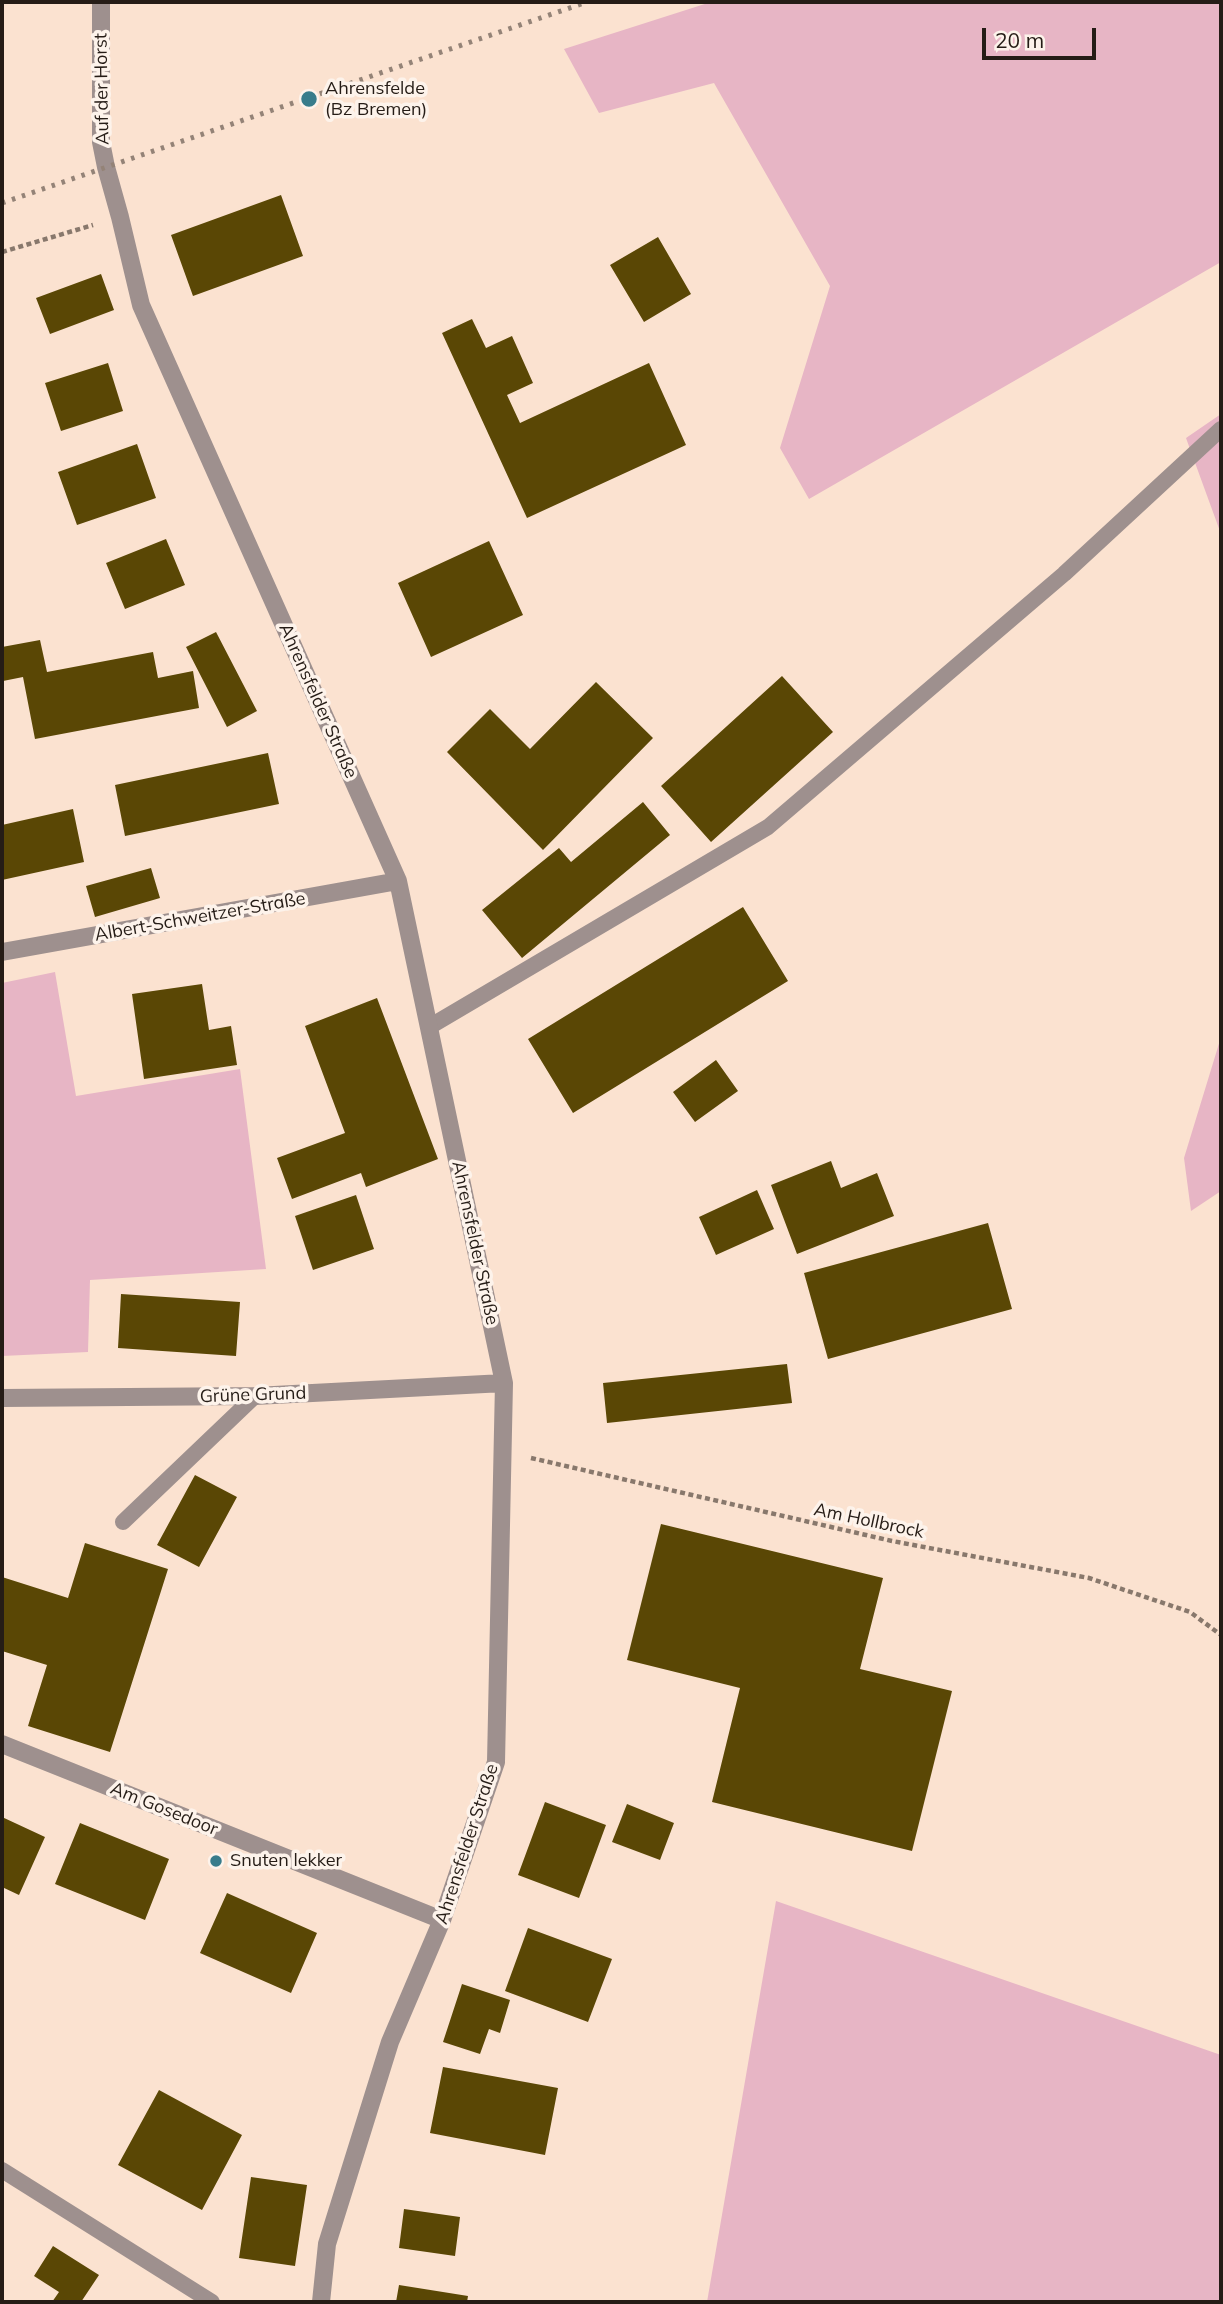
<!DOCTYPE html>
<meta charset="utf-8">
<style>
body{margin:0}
#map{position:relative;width:1223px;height:2304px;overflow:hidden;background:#fbe2d0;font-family:Mulish,sans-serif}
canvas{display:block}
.frame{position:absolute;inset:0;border:4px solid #251c16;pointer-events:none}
.scale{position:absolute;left:982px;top:28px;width:114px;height:32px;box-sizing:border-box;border:4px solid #251c16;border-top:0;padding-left:9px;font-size:21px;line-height:24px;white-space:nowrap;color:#251c16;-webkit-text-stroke:5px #fdf3eb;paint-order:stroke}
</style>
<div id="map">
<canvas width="1223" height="2304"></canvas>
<div class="frame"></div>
<div class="scale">20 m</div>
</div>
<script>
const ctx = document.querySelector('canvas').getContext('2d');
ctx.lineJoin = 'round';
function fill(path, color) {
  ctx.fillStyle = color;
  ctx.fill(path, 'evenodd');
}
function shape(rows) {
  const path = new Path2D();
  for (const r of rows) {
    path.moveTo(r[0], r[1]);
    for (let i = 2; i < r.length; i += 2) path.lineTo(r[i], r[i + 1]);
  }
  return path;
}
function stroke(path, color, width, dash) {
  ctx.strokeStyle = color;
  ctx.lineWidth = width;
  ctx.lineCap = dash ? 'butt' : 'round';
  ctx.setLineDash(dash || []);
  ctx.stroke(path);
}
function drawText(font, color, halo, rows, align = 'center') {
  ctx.font = font + ' Mulish,sans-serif';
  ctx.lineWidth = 7;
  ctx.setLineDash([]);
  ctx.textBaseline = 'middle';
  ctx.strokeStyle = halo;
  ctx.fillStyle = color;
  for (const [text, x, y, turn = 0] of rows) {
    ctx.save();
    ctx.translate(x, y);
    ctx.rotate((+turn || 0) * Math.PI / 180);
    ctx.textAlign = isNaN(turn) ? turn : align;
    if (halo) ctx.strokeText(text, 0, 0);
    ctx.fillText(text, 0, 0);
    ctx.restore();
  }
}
const green = shape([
 [711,2,1221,2,1221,262,809,499,780,448,830,286,714,83,599,113,564,49],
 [1221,414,1221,534,1186,438],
 [55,972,76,1096,240,1069,266,1269,90,1280,88,1352,2,1356,2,983],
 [1221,1037,1221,1191,1191,1211,1184,1158],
 [776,1901,1221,2055,1221,2302,707,2302]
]);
const building = shape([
 [281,195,303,256,193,296,171,235],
 [658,237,691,294,644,322,610,265],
 [101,274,114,310,50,334,36,298],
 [472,319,486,348,512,336,533,383,507,395,520,423,649,363,686,445,527,518,442,333],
 [108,363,123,411,61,431,45,383],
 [137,444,156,498,77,525,58,472],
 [166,539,185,585,125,609,106,563],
 [489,541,523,615,431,657,398,583],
 [216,632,257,711,227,727,186,647],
 [40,640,47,672,153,652,158,678,193,671,199,708,35,739,23,677,3,681,2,647],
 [782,676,833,732,711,842,661,786],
 [596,682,653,738,543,850,447,752,490,709,530,749],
 [268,753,279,804,125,836,115,785],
 [643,802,670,835,522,958,482,910,559,848,571,862],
 [73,809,84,862,2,880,2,825],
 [151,868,160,898,95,917,86,886],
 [743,907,788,981,573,1113,528,1039],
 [202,984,209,1030,231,1026,237,1065,144,1079,132,994],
 [377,998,438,1159,366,1187,361,1173,292,1199,277,1158,345,1133,305,1026],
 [716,1060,738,1091,695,1122,673,1092],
 [831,1161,841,1188,877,1173,894,1216,797,1254,771,1185],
 [757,1190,774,1229,716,1255,699,1217],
 [356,1195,374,1249,313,1270,295,1216],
 [988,1223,1012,1309,828,1359,804,1273],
 [121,1294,240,1302,236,1356,118,1348],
 [787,1364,792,1403,607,1423,603,1383],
 [195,1475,237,1497,199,1567,157,1545],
 [661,1524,883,1578,860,1669,952,1691,912,1851,712,1802,740,1688,627,1660],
 [85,1543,168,1569,110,1752,28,1726,47,1665,2,1651,2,1577,68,1598],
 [545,1802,606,1825,579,1898,518,1875],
 [627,1804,674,1823,660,1860,612,1842],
 [2,1817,45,1837,19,1895,2,1887],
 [80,1823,169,1859,145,1920,55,1884],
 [227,1893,317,1933,291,1993,200,1953],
 [528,1928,612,1959,588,2022,505,1991],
 [462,1984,510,2000,500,2033,489,2029,480,2054,443,2042],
 [443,2067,558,2088,545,2155,430,2133],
 [159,2090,242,2135,202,2210,118,2165],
 [251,2177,307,2185,295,2266,239,2258],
 [404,2209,460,2217,455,2256,399,2248],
 [53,2246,99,2275,81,2302,52,2302,59,2292,34,2276],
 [399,2285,468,2296,467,2302,396,2302]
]);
const path = shape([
 [2,252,93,225],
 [531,1458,892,1541,1089,1578,1190,1612,1221,1635]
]);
const service = shape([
 [429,1027,768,827,1064,574,1221,429],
 [123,1522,255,1396],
 [2,2170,212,2302]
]);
const minor = shape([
 [101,2,101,142,106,167,120,217,141,305,398,881,504,1383,496,1762,442,1920,390,2042,327,2244,321,2302],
 [2,952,398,881],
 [2,1398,255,1396,504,1383],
 [2,1744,442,1920]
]);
const rail = shape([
 [2,203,587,2]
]);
const markers = [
 [309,99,9,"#387c8b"],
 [216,1861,7,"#387c8b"]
];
const streetNames = [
 ["Auf der Horst",102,89,-91],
 ["Ahrensfelder Straße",318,701,66],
 ["Albert-Schweitzer-Straße",200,917,-10],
 ["Ahrensfelder Straße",475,1243,78],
 ["Grüne Grund",253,1395,-2],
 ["Am Hollbrock",869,1521,12],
 ["Am Gosedoor",164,1809,22],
 ["Ahrensfelder Straße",467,1844,-72]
];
const poiNames = [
 ["Ahrensfelde",325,89],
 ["(Bz Bremen)",325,110],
 ["Snuten lekker",230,1861]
];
fill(green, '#e7b5c5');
fill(building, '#5a4705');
stroke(path, '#88786c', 4.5, [5, 3.5]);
stroke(service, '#9e908e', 16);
stroke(minor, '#9e908e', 18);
stroke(rail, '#948377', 5, [3.5, 7]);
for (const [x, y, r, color] of markers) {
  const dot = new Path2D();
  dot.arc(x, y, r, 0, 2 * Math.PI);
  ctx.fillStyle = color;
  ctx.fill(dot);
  stroke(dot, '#fdf3eb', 2.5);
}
drawText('18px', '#251c16', '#fdf3eb', streetNames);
drawText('18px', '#251c16', '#fdf3eb', poiNames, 'left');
</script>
